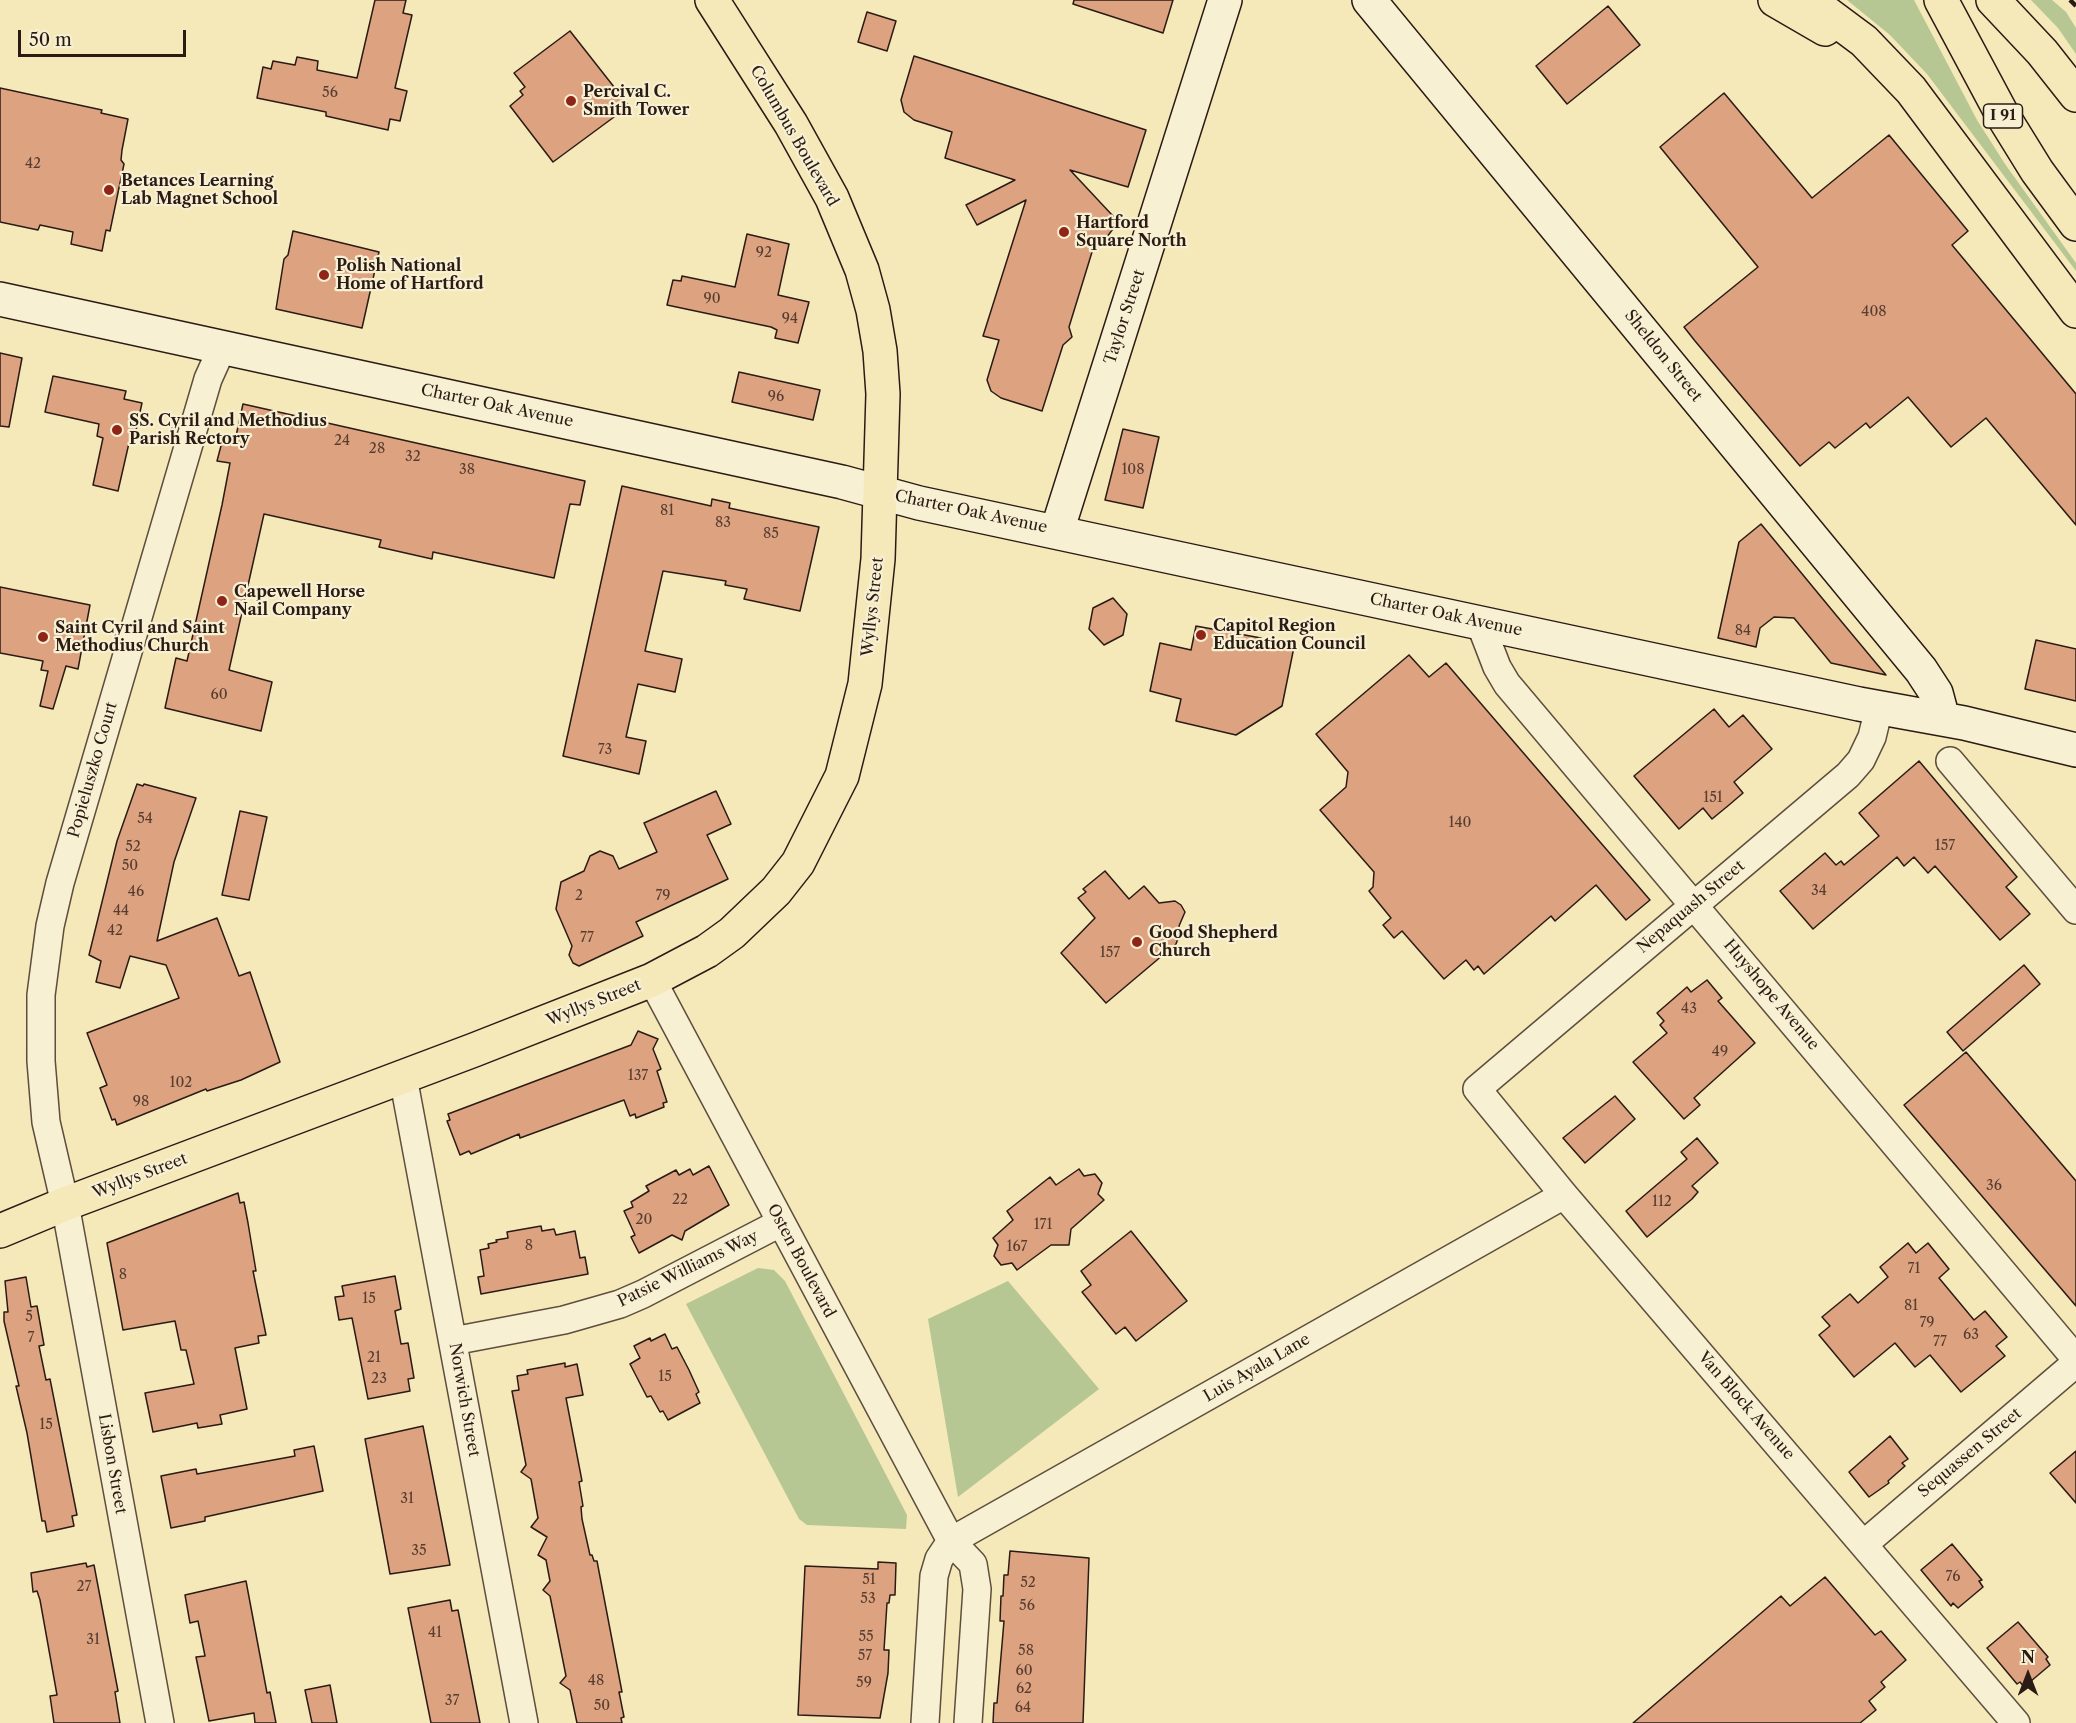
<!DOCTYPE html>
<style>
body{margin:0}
#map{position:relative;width:2076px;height:1723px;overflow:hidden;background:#f5e8b9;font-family:"Libre Caslon Text",serif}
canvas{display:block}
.north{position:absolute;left:1998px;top:1645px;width:60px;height:60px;-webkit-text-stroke:4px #f8f0d2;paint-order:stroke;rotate:0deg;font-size:16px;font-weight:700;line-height:24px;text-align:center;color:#2a1b15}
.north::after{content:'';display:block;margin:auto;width:21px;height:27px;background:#2a1b15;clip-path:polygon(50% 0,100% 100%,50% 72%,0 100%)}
.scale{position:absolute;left:18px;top:30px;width:168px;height:27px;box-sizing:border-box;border:3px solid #2a1b15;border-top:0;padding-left:8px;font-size:18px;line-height:21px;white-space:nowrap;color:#2a1b15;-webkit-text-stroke:4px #f8f0d2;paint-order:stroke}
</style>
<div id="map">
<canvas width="2076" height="1723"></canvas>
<div class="north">N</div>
<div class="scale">50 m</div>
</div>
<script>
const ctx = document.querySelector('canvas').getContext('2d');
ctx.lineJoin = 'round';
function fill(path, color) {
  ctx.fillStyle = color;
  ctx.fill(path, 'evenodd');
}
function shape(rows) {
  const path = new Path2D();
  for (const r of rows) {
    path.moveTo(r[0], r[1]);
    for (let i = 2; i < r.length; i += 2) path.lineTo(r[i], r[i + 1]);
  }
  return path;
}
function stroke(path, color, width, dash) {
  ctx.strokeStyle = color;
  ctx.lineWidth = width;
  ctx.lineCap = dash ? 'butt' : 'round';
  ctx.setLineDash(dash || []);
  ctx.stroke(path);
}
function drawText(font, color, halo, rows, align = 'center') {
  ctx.font = font + ' "Libre Caslon Text",serif';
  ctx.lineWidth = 4.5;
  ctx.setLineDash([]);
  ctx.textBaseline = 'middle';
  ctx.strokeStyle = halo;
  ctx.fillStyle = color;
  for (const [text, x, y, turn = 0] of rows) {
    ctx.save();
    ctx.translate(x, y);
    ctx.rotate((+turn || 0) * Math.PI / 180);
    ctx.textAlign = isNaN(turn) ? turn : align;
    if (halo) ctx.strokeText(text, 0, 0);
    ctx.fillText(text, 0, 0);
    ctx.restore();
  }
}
const green = shape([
 [1847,0,1914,0,1977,120,2005,164,2076,263,2076,271,1927,74,1890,35],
 [2031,0,2052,0,2066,12,2076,28,2076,54,2058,28],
 [758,1268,774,1270,785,1281,907,1515,906,1529,807,1525,799,1519,686,1304],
 [1008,1281,1099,1389,958,1497,928,1319]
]);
const building = shape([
 [375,0,406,0,403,13,412,15,395,88,407,91,400,121,390,119,388,130,326,116,326,112,257,98,263,67,271,69,273,61,295,65,297,57,318,61,317,70,357,78,375,0],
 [1074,0,1173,0,1163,33,1073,4,1074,0],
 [1608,6,1640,45,1567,104,1536,66,1608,6],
 [867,12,896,21,887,51,858,42,867,12],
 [570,31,629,106,553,162,510,106,523,95,520,91,525,87,514,73,570,31],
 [914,56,1146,130,1128,187,1070,170,1113,216,1115,226,1107,237,1096,239,1069,327,1072,337,1063,345,1042,411,1001,398,991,391,987,380,999,340,983,336,1026,200,977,225,966,205,1015,180,945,158,952,132,914,120,904,112,901,100,914,56],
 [0,88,102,110,101,113,128,119,122,150,121,160,124,164,110,231,106,230,102,251,71,244,73,232,40,225,38,230,0,222,0,88],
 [1724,93,1812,198,1889,135,1968,231,1952,245,2076,394,2076,525,1986,418,1951,447,1908,397,1870,428,1866,423,1835,448,1829,442,1800,466,1695,341,1684,327,1758,267,1660,147,1724,93],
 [293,231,379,252,362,328,276,309,284,259,288,255,293,231],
 [747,234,789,244,778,295,809,302,798,343,775,338,777,330,771,327,667,305,673,280,681,281,682,276,735,287,747,234],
 [0,353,22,358,9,427,0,426,0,353],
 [739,372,820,390,813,420,732,402,739,372],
 [53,376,126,391,124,399,142,403,133,444,129,443,118,491,93,485,103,438,97,436,99,424,45,412,53,376],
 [243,404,585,481,580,505,570,504,554,578,433,552,432,559,379,547,381,540,264,514,229,670,272,682,261,731,165,708,176,658,187,661,222,505,230,463,217,461,222,442,234,445,243,404],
 [1123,429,1159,437,1143,508,1105,500,1123,429],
 [622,486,711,506,712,499,730,503,729,508,819,527,800,611,744,599,747,589,725,585,726,581,663,571,645,651,682,659,675,692,638,684,626,737,646,741,639,774,563,756,622,486],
 [1761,524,1836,615,1886,675,1831,663,1794,618,1774,617,1760,628,1756,647,1718,638,1739,542,1761,524],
 [0,587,90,605,78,669,66,666,53,709,40,706,48,671,41,670,43,661,0,653,0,587],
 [1113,598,1127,614,1123,635,1104,645,1089,629,1093,608,1113,598],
 [1196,626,1261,638,1261,640,1294,647,1282,706,1236,735,1176,721,1181,699,1150,691,1160,643,1191,650,1196,626],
 [2036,640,2076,649,2076,701,2025,689,2036,640],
 [1409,655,1429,677,1446,663,1650,900,1626,920,1596,885,1555,921,1551,916,1484,974,1478,966,1474,970,1466,960,1444,979,1402,931,1394,938,1383,925,1391,918,1369,891,1373,887,1374,872,1320,810,1346,787,1348,772,1316,734,1409,655],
 [1714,709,1729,727,1743,715,1772,749,1734,782,1743,793,1729,805,1712,819,1703,808,1679,829,1634,776,1714,709],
 [1919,761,2017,877,2006,887,2030,914,2000,940,1935,866,1928,873,1914,857,1904,866,1897,857,1813,929,1780,891,1825,853,1836,865,1841,861,1844,865,1879,836,1859,813,1919,761],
 [137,784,143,786,144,784,196,798,174,862,157,941,217,918,239,976,250,972,280,1062,241,1080,207,1091,206,1089,117,1125,115,1119,112,1120,100,1088,107,1085,87,1033,179,998,166,965,130,956,120,988,96,982,101,961,89,955,117,841,137,784],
 [716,791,731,824,707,835,728,879,636,922,643,936,579,966,573,963,569,955,572,946,556,909,561,882,584,871,590,856,600,851,613,856,619,869,657,852,644,823,716,791],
 [240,811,267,817,249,900,222,895,240,811],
 [1105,871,1129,899,1144,886,1159,903,1175,901,1181,905,1185,912,1179,926,1180,933,1176,944,1106,1003,1061,953,1095,918,1078,898,1086,892,1083,889,1105,871],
 [2024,965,2040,984,1963,1051,1947,1032,2024,965],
 [1707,980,1722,998,1718,1001,1755,1043,1694,1098,1700,1105,1684,1119,1633,1062,1667,1033,1660,1025,1664,1021,1657,1013,1687,987,1691,992,1707,980],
 [638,1031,658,1039,653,1049,661,1069,657,1071,667,1102,663,1103,664,1107,636,1118,635,1114,630,1116,624,1100,520,1138,519,1134,471,1154,469,1151,460,1155,447,1121,450,1120,448,1114,631,1045,638,1031],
 [1966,1052,2076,1181,2076,1306,1904,1105,1966,1052],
 [1615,1096,1635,1119,1585,1163,1563,1138,1615,1096],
 [1697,1138,1718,1163,1692,1186,1698,1192,1692,1199,1647,1237,1626,1211,1687,1159,1681,1152,1697,1138],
 [709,1166,729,1205,685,1231,682,1240,672,1235,639,1253,631,1237,635,1235,624,1211,633,1207,631,1202,649,1191,646,1186,676,1170,679,1175,690,1169,693,1175,709,1166],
 [1079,1169,1084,1176,1095,1174,1102,1183,1098,1194,1104,1200,1071,1229,1069,1245,1051,1245,1017,1270,1012,1263,1001,1265,994,1256,998,1245,993,1238,1013,1220,1007,1211,1050,1177,1056,1185,1079,1169],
 [238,1193,240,1203,244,1202,248,1223,256,1271,253,1271,266,1335,258,1336,259,1343,235,1348,247,1409,220,1415,222,1424,198,1428,197,1423,153,1432,145,1393,194,1384,186,1350,181,1350,175,1321,123,1330,107,1243,238,1193],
 [541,1226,542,1231,554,1229,556,1235,575,1231,580,1258,585,1257,588,1274,481,1294,478,1277,484,1276,480,1250,489,1248,488,1244,497,1242,496,1240,508,1238,507,1232,541,1226],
 [1131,1231,1187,1301,1136,1341,1125,1327,1116,1334,1082,1292,1091,1285,1081,1271,1131,1231],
 [1908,1243,1916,1253,1928,1243,1949,1269,1939,1278,1974,1320,1985,1311,2007,1337,1996,1346,2005,1356,1961,1392,1930,1355,1915,1367,1895,1343,1854,1377,1819,1335,1830,1326,1822,1317,1850,1294,1858,1303,1888,1277,1880,1267,1908,1243],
 [395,1276,401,1309,395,1311,401,1344,408,1343,414,1378,408,1379,410,1391,368,1399,352,1318,339,1320,335,1297,344,1296,342,1286,395,1276],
 [26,1277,31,1307,37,1306,44,1345,39,1346,46,1380,50,1379,77,1515,72,1516,74,1526,47,1532,45,1521,42,1521,27,1433,16,1386,19,1386,4,1321,4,1312,8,1312,5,1281,26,1277],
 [665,1334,672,1349,677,1347,689,1370,699,1392,696,1394,700,1403,668,1420,663,1411,660,1412,651,1396,647,1397,630,1364,640,1358,634,1346,650,1338,651,1341,665,1334],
 [565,1363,565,1367,577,1364,583,1395,566,1398,582,1481,579,1482,583,1506,581,1507,582,1519,590,1555,592,1555,594,1561,597,1561,622,1692,619,1692,624,1717,621,1718,622,1723,577,1723,570,1690,560,1683,566,1676,550,1596,543,1590,550,1581,546,1560,538,1555,547,1537,531,1527,538,1518,531,1479,521,1472,526,1465,512,1391,519,1390,517,1376,528,1374,527,1370,565,1363],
 [423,1426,450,1565,390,1574,365,1439,423,1426],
 [1890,1436,1908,1459,1902,1463,1905,1466,1888,1481,1889,1483,1869,1497,1849,1472,1890,1436],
 [314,1446,323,1491,205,1517,205,1521,171,1528,161,1476,196,1469,197,1474,295,1456,294,1450,314,1446],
 [2076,1451,2076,1503,2050,1473,2076,1451],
 [1952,1544,1982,1580,1979,1581,1983,1587,1958,1608,1953,1603,1951,1606,1921,1570,1952,1544],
 [1010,1551,1089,1558,1083,1723,993,1723,994,1703,997,1703,1004,1621,1000,1621,1001,1596,1003,1596,1004,1575,1008,1575,1010,1551],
 [878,1562,896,1563,895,1595,890,1595,889,1603,887,1603,884,1650,889,1650,888,1673,880,1718,798,1715,805,1566,878,1569,878,1562],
 [86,1563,87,1567,94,1565,118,1691,115,1692,120,1723,54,1723,50,1696,57,1695,40,1600,37,1591,33,1592,31,1573,86,1563],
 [1825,1577,1875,1635,1881,1631,1906,1660,1881,1682,1885,1687,1869,1701,1876,1710,1860,1723,1633,1723,1781,1596,1790,1606,1825,1577],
 [246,1581,267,1693,270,1692,276,1723,255,1723,254,1713,209,1721,196,1657,205,1656,198,1621,190,1623,185,1595,246,1581],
 [450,1600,452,1611,458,1610,480,1723,431,1723,408,1608,450,1600],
 [2018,1622,2048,1657,2046,1659,2050,1665,2024,1687,2020,1682,2017,1684,1987,1648,2018,1622],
 [330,1685,337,1723,312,1723,305,1690,330,1685]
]);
const street = shape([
 [1480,623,1497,667,1507,684,2076,1359],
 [1879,708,1872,737,1861,760,1848,775,1477,1089,1564,1195,2016,1723],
 [1950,761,2076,910],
 [652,980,951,1541,973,1564,977,1589,968,1723],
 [403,1077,524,1723],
 [453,1341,564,1320,620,1304,643,1294,780,1223],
 [1864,1544,2076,1363],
 [160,1723,65,1204,46,1122,41,1061,41,995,50,926,60,883,208,379,222,348],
 [925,1723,934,1576,939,1559,951,1541,1564,1195]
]);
const secondary = shape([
 [1369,0,1921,670,1936,693,1943,719],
 [0,299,842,482,919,503,1859,704,1964,723,2076,750],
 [1057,531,1225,0]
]);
const primary = shape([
 [0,1231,65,1204,474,1050,652,980,707,951,732,933,776,891,798,863,842,776,865,684,878,559,883,394,880,351,873,310,862,270,832,198,791,124,712,0]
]);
const highway = shape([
 [1775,0,1825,29],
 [1809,0,1864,41,1911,90,2076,311],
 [1941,0,2003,116,2037,171,2076,224],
 [1993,0,2042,52,2076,95]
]);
const rail = shape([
 [2070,0,2076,6]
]);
const markers = [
 [571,101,6,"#8f2418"],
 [109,190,6,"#8f2418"],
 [1064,232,6,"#8f2418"],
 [324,275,6,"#8f2418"],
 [117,430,6,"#8f2418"],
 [222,601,6,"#8f2418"],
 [1201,635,6,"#8f2418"],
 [43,637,6,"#8f2418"],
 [1137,942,6,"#8f2418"]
];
const numberNames = [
 ["56",330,93],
 ["42",33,164],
 ["92",764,253],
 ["90",712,299],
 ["408",1874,312],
 ["94",790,319],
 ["96",776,397],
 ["24",342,441],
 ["28",377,449],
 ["32",413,457],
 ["38",467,470],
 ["108",1133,470],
 ["81",667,511],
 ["83",723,523],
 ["85",771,534],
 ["84",1743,631],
 ["60",219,695],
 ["73",605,750],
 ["151",1713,798],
 ["54",145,819],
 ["140",1460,823],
 ["157",1945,846],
 ["52",133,847],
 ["50",130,866],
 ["34",1819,891],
 ["46",136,892],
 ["2",579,896],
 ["79",663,896],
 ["44",121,911],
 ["42",115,931],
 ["77",587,938],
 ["157",1110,953],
 ["43",1689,1009],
 ["49",1720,1052],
 ["137",638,1076],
 ["102",181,1083],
 ["98",141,1102],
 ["36",1994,1186],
 ["22",680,1200],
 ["112",1662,1202],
 ["20",644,1220],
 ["171",1043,1225],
 ["8",529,1246],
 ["167",1017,1247],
 ["71",1914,1269],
 ["8",123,1275],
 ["15",369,1299],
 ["81",1911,1306],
 ["5",29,1317],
 ["79",1927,1323],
 ["63",1971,1335],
 ["7",31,1338],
 ["77",1940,1342],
 ["21",374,1358],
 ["15",665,1377],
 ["23",379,1379],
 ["15",46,1425],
 ["31",407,1499],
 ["35",419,1551],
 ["76",1953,1577],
 ["51",869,1580],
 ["52",1028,1583],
 ["27",84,1587],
 ["53",868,1599],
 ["56",1027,1606],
 ["41",435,1633],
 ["55",866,1637],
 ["31",93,1640],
 ["58",1026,1651],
 ["57",865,1656],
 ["60",1024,1671],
 ["48",596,1681],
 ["59",864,1683],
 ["62",1024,1689],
 ["37",452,1701],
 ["50",602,1706],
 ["64",1023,1708]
];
const shields = [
 [2003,116,39]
];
const shieldNames = [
 ["I 91",2003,116]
];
const poiNames = [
 ["Percival C.",583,92],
 ["Smith Tower",583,110],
 ["Betances Learning",121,181],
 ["Lab Magnet School",121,199],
 ["Hartford",1076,223],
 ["Square North",1076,241],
 ["Polish National",336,266],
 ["Home of Hartford",336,284],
 ["SS. Cyril and Methodius",129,421],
 ["Parish Rectory",129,439],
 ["Capewell Horse",234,592],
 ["Nail Company",234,610],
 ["Capitol Region",1213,626],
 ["Education Council",1213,644],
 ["Saint Cyril and Saint",55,628],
 ["Methodius Church",55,646],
 ["Good Shepherd",1149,933],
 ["Church",1149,951]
];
const streetNames = [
 ["Columbus Boulevard",794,136,60],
 ["Taylor Street",1125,317,-72],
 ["Sheldon Street",1663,356,51],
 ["Charter Oak Avenue",497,406,12],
 ["Charter Oak Avenue",971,512,12],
 ["Wyllys Street",873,607,-84],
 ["Charter Oak Avenue",1446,615,12],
 ["Popieluszko Court",93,770,-74],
 ["Nepaquash Street",1691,907,-40],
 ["Huyshope Avenue",1771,995,50],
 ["Wyllys Street",594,1003,-22],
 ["Wyllys Street",140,1176,-21],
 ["Osten Boulevard",801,1261,62],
 ["Patsie Williams Way",688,1269,-26],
 ["Luis Ayala Lane",1257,1368,-30],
 ["Norwich Street",464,1400,80],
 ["Van Block Avenue",1746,1406,49],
 ["Sequassen Street",1970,1453,-40],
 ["Lisbon Street",112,1464,80]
];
fill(green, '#b6c794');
fill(building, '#dda280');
stroke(building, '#2a1b15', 1.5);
stroke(street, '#5d4e3e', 30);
stroke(secondary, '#2a1b15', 36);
stroke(primary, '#2a1b15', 36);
stroke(highway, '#2a1b15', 36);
stroke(street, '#f8f0d2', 27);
stroke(secondary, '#f8f0d2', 33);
stroke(primary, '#f5e8b9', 33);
stroke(highway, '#f5e8b9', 33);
stroke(rail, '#2a1b15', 4.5, [10, 10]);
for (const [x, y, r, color] of markers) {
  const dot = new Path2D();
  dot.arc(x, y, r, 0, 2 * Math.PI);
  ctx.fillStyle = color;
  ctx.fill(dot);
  stroke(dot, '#f8f0d2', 2);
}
drawText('14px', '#573d30', null, numberNames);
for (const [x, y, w] of shields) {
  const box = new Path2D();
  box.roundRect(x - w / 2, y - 12, w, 24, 4.5);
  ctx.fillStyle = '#f8f0d2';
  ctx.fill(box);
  stroke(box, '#2a1b15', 1.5);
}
drawText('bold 15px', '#2a1b15', null, shieldNames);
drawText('bold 16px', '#2a1b15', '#f8f0d2', poiNames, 'left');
drawText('16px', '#2a1b15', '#f8f0d2', streetNames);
</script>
